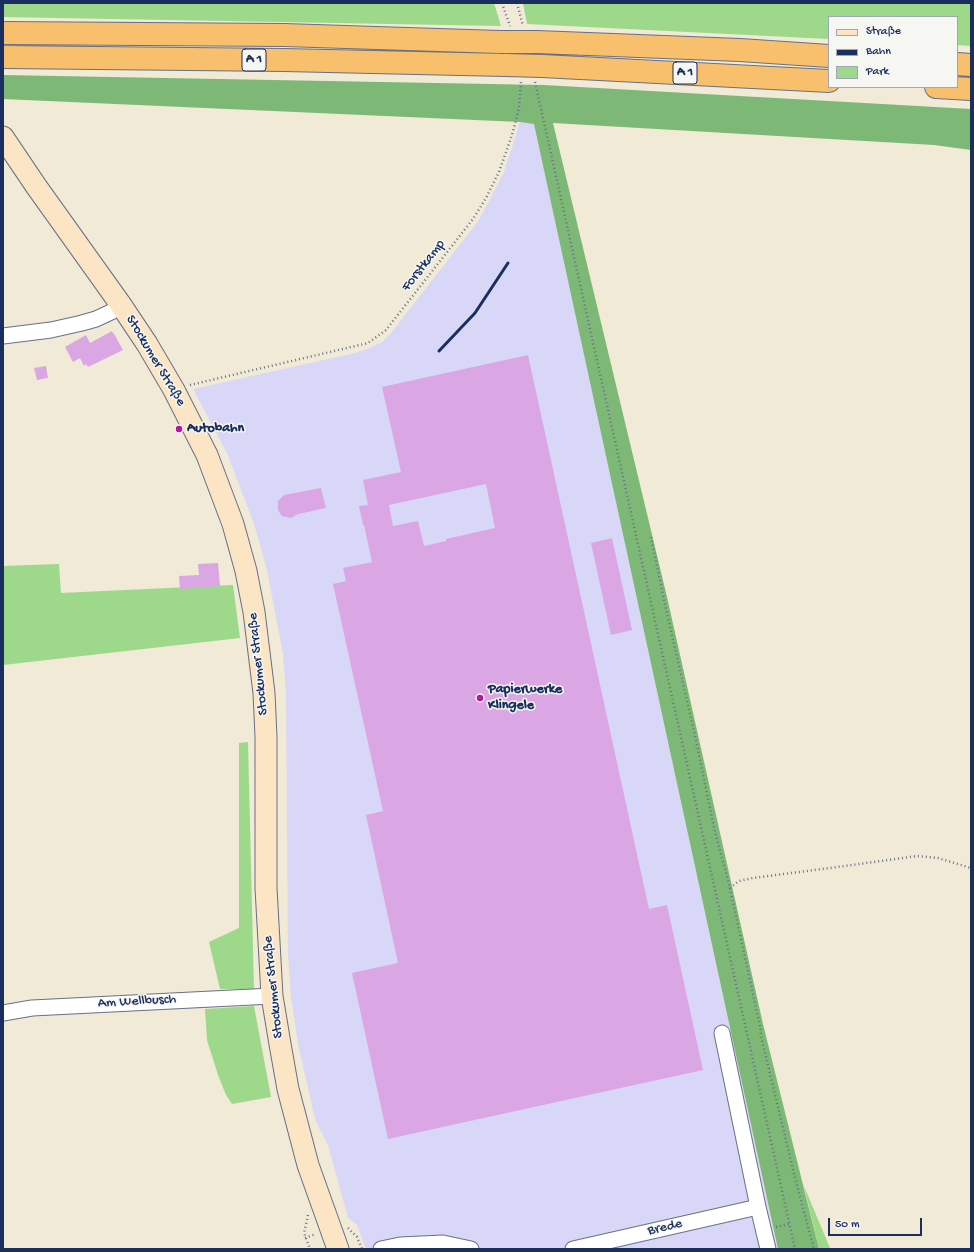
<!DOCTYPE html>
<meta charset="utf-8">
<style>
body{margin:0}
#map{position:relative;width:974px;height:1252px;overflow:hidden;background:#f0ead7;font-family:"Gochi Hand",sans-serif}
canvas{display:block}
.frame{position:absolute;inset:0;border:4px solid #1b2f5e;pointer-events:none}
.legend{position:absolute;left:828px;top:16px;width:130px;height:72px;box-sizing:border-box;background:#f6f6f2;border:1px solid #9ea6b7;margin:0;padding:5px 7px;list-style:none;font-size:12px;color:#1b2f5e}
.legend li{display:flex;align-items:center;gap:8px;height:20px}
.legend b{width:20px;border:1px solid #9ea6b7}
.scale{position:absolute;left:828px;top:1218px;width:94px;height:18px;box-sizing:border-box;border:2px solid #1b2f5e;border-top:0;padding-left:5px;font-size:12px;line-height:14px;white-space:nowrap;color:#1b2f5e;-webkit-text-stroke:3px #f6f6f2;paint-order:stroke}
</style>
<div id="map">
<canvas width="974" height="1252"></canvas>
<div class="frame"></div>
<ul class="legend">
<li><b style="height:5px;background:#fce5c4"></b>Straße</li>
<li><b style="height:5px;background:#1b2f5e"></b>Bahn</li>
<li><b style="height:11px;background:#9ed88a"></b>Park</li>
</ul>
<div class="scale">50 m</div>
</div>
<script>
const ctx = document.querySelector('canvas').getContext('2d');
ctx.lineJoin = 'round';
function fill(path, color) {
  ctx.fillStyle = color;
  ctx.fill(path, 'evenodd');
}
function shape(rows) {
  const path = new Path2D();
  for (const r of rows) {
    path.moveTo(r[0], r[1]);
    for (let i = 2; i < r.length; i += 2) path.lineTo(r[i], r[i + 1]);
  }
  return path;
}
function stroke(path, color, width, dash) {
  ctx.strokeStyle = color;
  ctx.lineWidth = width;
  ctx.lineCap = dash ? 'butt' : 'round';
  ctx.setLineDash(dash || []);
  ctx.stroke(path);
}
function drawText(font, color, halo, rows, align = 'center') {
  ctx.font = font + ' "Gochi Hand",sans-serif';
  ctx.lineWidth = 3;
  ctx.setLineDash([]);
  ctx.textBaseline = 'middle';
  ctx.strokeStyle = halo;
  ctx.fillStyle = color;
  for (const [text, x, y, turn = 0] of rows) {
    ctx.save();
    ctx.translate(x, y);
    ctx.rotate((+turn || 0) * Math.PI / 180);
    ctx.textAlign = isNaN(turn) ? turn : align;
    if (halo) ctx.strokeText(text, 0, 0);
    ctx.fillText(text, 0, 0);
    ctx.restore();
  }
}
const built = shape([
 [520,122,534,123,778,1249,366,1249,357,1225,348,1218,328,1145,315,1119,298,1044,291,997,288,955,286,695,283,654,267,570,255,527,227,453,193,389,355,353,370,348,382,342,391,333,479,220,504,172]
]);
const green = shape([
 [3,3,494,3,501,26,3,17],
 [523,3,971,3,971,46,957,45,957,17,829,17,829,39,527,24],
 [59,564,61,593,233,585,240,638,3,665,3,566],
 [248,742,254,989,220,989,209,942,239,928,239,743],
 [254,1006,271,1097,232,1104,226,1095,218,1075,207,1040,205,1009],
 [804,1186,830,1248,830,1249,819,1249]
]);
const forest = shape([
 [3,75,544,85,971,109,971,150,934,145,553,123,667,597,763,1024,819,1249,778,1249,534,124,520,122,3,99]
]);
const building = shape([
 [112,331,112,333,113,332,123,350,88,367,86,364,84,366,80,358,73,362,65,347,86,335,90,343],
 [528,355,649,909,667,905,703,1070,388,1139,352,973,398,963,366,815,383,811,333,584,346,581,343,568,372,562,364,525,363,525,359,506,368,505,363,480,401,472,382,387],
 [486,484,495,528,446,539,446,541,424,546,418,521,393,526,389,505],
 [46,366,48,378,37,380,34,368],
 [321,488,326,508,298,514,291,518,282,516,278,510,278,501,284,495],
 [612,538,632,630,611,635,591,543],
 [218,563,220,586,180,589,179,576,199,575,198,564]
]);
const path = shape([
 [502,3,510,26],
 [517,3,523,26],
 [535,82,795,1249],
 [190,385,368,343,386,330,473,219,486,198,499,172,512,135,519,108,521,82],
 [651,537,666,609,694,731,715,832,729,884,760,1026,761,1036,795,1178,814,1249],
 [730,888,739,881,753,878,830,868,917,856,938,858,971,868],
 [308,1215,304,1233,310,1249],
 [776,1227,789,1224],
 [348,1228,357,1237,362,1249],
 [305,1238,316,1234]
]);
const street = shape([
 [3,336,51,330,82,323,96,319,111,312,121,305],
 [3,1013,32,1008,272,996],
 [722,1033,758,1207],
 [381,1249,400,1245,443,1243,471,1249],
 [573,1249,758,1207,768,1249]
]);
const secondary = shape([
 [3,137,36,186,121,305,147,344,174,390,207,455,233,524,246,571,254,612,264,693,266,737,266,888,272,996,280,1044,288,1089,308,1165,338,1249]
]);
const highway = shape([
 [3,33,284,35,500,42],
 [537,42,740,50,829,56],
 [3,57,284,60,505,65],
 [957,64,971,65],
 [542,66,829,81],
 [936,87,971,89]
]);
const rail = shape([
 [439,351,475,313,508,263]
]);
const highwayBridge = shape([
 [500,42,537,42],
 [505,65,542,66]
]);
const markers = [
 [179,429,4,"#b5179e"],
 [480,698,4,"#b5179e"]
];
const shields = [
 [254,60,24],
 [685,73,24]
];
const shieldNames = [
 ["A 1",254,60],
 ["A 1",685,73]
];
const streetNames = [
 ["Forstkamp",424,266,-52],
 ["Stockumer Straße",155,361,59],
 ["Stockumer Straße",259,664,-96],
 ["Stockumer Straße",274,987,-96],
 ["Am Wellbusch",137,1002,-3],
 ["Brede",665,1228,-13]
];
const poiNames = [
 ["Autobahn",187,429],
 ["Papierwerke",488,690],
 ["Klingele",488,706]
];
fill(built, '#d9d7f7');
fill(green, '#9ed88a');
fill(forest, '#7eb876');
fill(building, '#daa7e4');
stroke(street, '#667088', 17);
stroke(secondary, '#667088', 23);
stroke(highway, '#667088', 24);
stroke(path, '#667088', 2.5, [1, 3]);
stroke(street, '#fff', 15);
stroke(secondary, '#fce5c4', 21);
stroke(highway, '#f8bf6c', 22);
stroke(rail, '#1b2f5e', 3);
stroke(highwayBridge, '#667088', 24, []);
stroke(highwayBridge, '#f8bf6c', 22);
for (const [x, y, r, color] of markers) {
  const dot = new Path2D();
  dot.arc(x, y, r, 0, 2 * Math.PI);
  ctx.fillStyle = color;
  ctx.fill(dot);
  stroke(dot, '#f6f6f2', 1.5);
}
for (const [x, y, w] of shields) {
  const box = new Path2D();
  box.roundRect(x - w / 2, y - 11, w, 22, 3);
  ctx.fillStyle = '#f6f6f2';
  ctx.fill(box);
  stroke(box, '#1b2f5e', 1);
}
drawText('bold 13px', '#1b2f5e', null, shieldNames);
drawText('14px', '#1b2f5e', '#f6f6f2', streetNames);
drawText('bold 14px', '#1b2f5e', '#f6f6f2', poiNames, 'left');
</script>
